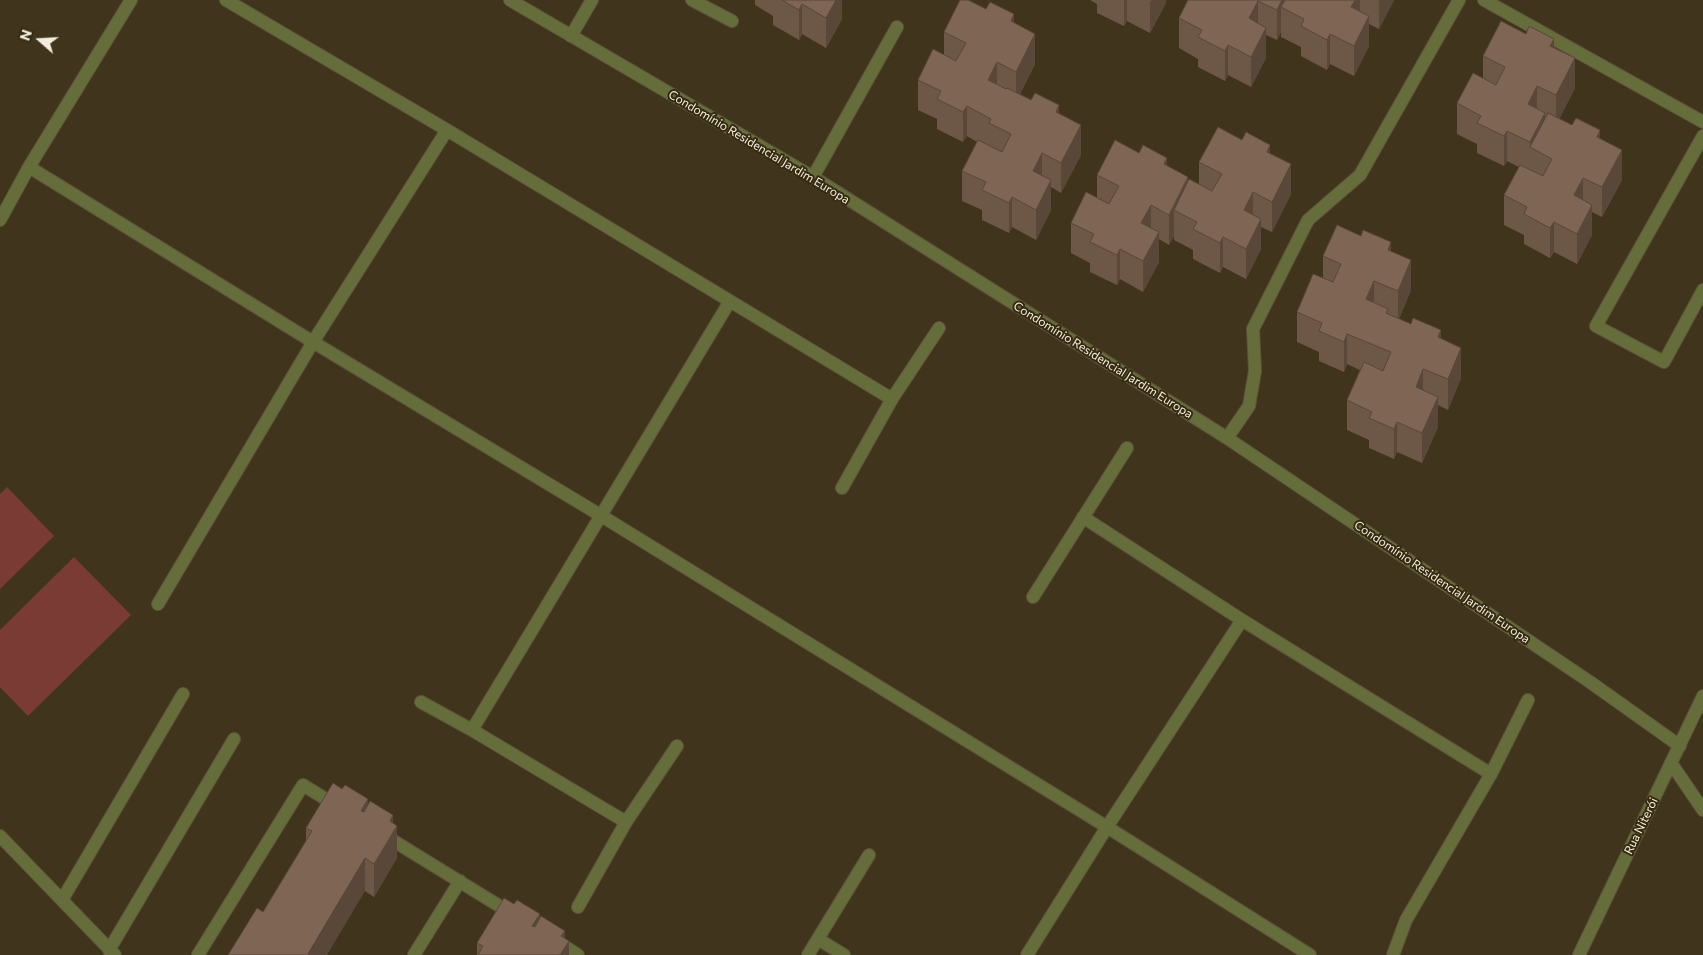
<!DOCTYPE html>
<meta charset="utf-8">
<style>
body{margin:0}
#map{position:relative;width:1703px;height:955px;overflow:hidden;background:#40351c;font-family:Commissioner,sans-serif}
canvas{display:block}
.north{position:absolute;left:15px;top:15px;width:50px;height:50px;-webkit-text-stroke:4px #362b12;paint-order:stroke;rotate:289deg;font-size:14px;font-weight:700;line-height:20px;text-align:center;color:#f3eddd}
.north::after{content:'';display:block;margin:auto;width:18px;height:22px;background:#f3eddd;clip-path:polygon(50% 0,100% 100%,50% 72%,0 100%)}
</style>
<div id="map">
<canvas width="1703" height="955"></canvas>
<div class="north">N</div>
</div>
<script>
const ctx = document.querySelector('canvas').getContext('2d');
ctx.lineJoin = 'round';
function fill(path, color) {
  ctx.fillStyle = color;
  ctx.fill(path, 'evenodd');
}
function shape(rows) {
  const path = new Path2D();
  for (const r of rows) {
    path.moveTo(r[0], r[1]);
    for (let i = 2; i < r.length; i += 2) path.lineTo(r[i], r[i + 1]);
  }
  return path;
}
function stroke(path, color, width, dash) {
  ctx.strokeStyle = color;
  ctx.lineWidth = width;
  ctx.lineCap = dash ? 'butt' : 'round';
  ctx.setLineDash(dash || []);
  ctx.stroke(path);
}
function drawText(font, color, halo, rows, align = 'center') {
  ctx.font = font + ' Commissioner,sans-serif';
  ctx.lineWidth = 4;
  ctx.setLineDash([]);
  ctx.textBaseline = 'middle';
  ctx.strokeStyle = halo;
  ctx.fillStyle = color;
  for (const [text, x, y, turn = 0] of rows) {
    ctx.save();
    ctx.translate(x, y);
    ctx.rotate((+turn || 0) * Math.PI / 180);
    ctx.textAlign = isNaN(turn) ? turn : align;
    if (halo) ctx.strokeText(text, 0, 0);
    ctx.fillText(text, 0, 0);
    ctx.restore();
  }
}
const green = shape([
 [7,487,54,536,0,589,0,494],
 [74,557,131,615,28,716,0,687,0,630]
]);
const service = shape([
 [226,0,447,130,892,399],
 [692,0,732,21],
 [571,36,592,0],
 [29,167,313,342,600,515,1107,827,1310,955],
 [0,220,29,167,131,0],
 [842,488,892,399,939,328],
 [1083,517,1242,620,1491,774],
 [1033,597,1127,448],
 [158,604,313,342,447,130],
 [421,702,472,730,626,822],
 [472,730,730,301],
 [578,907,626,822,677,746],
 [818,939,844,955],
 [808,955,869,855],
 [1027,955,1107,827,1242,620],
 [1393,955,1406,920,1491,774,1528,700]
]);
const minor = shape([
 [510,0,813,177,1227,438,1590,682,1680,746],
 [1484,0,1703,122],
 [1703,136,1596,326,1664,362,1703,290],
 [813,177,897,27],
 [1227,438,1249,406,1255,371,1253,329,1308,220,1360,175,1459,0],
 [1671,763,1703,810],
 [384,835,514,915],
 [0,836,115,955],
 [62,900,183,694],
 [555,940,578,955],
 [109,950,234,739],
 [198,955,303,785,337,806],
 [414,955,460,881],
 [1579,955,1703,696]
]);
const wall = shape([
 [755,0,842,0,842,19,826,48,802,34,799,40,773,25,773,16,755,5],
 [1090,0,1166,0,1166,3,1150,33,1127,21,1124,26,1097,13,1097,4],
 [1188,0,1394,0,1379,29,1369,24,1369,46,1354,76,1330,64,1327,70,1301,56,1301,47,1281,37,1281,32,1277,40,1266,35,1266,58,1251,87,1228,75,1225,81,1198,67,1198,59,1179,48,1179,18],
 [1014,23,1035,64,1020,94,1059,114,1081,155,1061,193,1051,187,1051,210,1036,240,1012,227,1009,233,982,220,982,210,962,201,962,171,977,142,967,136,963,142,937,129,937,119,918,110,918,80,944,54,944,32],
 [1554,47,1575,88,1559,119,1600,139,1622,180,1602,217,1592,212,1592,235,1577,264,1554,252,1550,258,1524,244,1524,235,1504,225,1504,195,1519,167,1507,161,1504,166,1477,153,1477,144,1457,134,1457,103,1483,78,1483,56],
 [1242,140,1270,153,1291,194,1272,232,1261,227,1261,249,1246,279,1223,267,1220,273,1193,259,1193,250,1174,240,1174,236,1169,245,1159,239,1159,262,1143,292,1120,279,1117,285,1090,272,1090,263,1071,253,1071,223,1097,197,1097,175,1139,153,1167,166,1188,181,1199,184,1199,162],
 [1391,251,1411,290,1399,319,1441,339,1461,378,1448,410,1438,405,1438,427,1422,463,1397,452,1394,459,1369,448,1369,440,1347,430,1347,400,1360,370,1347,364,1344,372,1319,361,1319,352,1297,342,1297,312,1323,278,1323,256],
 [368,804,393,823,397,858,374,897,365,891,263,912,306,841,306,828],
 [540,920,565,938,569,955,477,955,477,943]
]);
const shadedWall = shape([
 [836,0,842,0,842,19,826,48,826,18],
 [1124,0,1127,0,1127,21,1124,26],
 [1152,0,1166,0,1166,3,1150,33,1150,2],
 [1282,0,1296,0,1281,7,1281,32,1277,40,1277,10],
 [1355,0,1360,0,1360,19,1351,7],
 [1379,0,1394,0,1379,29],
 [1258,1,1258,31,1249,18],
 [802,4,802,34,799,40,799,10],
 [1014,14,1014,44,1011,21],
 [1369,16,1369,46,1354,76,1354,46],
 [1266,28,1266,58,1251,87,1251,57],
 [1035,34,1035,64,1016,102,1016,72],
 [1330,34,1330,64,1327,70,1327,40],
 [1554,39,1554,69,1550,46],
 [1228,45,1228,75,1225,81,1225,51],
 [1575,58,1575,88,1556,126,1556,95],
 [997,62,997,92,988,80],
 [1537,86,1537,116,1528,104],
 [1059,105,1059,136,1056,112],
 [967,106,967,136,963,142,963,112],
 [1545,113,1545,143,1530,148,1530,142],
 [1081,125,1081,155,1061,193,1061,163],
 [1600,130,1600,160,1597,137],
 [1507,131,1507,161,1504,166,1504,136],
 [1270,145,1270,175,1267,152],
 [1622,150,1622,180,1602,217,1602,187],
 [1042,153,1042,183,1033,171],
 [1167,158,1167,188,1164,164],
 [1291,164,1291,194,1272,232,1272,202],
 [1188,177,1188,207,1174,210,1174,236,1169,245,1169,215],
 [1583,178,1583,208,1574,195],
 [1051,180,1051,210,1036,240,1036,210],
 [1253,192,1253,222,1244,210],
 [1012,197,1012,227,1009,233,1009,203],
 [1151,205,1151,235,1141,223],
 [1592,205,1592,235,1577,264,1577,234],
 [1261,219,1261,249,1246,279,1246,249],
 [1554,222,1554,252,1550,258,1550,228],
 [1159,232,1159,262,1143,292,1143,261],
 [1223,237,1223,267,1220,273,1220,243],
 [1391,242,1391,272,1388,250],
 [1120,249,1120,279,1117,285,1117,255],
 [1411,260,1411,290,1398,321,1398,291],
 [1374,281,1374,311,1366,299],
 [1441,330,1441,360,1438,337],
 [1347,334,1347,364,1344,372,1344,342],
 [1461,348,1461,378,1448,410,1448,379],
 [1423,369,1423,399,1416,387],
 [1438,397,1438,427,1422,463,1422,433],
 [1397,422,1397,452,1394,459,1394,429],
 [368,799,368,832,361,811],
 [393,815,393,832,397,826,397,858,374,897,374,864,390,821],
 [365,858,365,891,327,955,308,955],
 [540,914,540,947,532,926],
 [565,931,565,948,569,941,569,955,560,955,561,936]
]);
const building = shape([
 [782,0,836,0,826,18,802,4,799,10,782,0],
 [960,0,968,0,986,9,990,2,1014,14,1011,21,1035,34,1016,72,997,62,988,80,1006,89,1007,88,1031,100,1035,93,1059,105,1056,112,1081,125,1061,163,1042,153,1033,171,1051,180,1036,210,1012,197,1009,203,982,190,986,182,962,171,978,140,1002,152,1011,134,989,123,991,119,967,106,963,112,937,99,941,91,918,80,933,49,956,61,966,43,944,32,960,0],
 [1188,0,1282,0,1277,10,1258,1,1249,18,1266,28,1251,57,1228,45,1225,51,1198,37,1202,30,1179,18,1188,0],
 [1285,0,1355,0,1351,7,1369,16,1354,46,1330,34,1327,40,1301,26,1304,19,1281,7,1285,0],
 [1501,21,1526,34,1529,26,1554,39,1550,46,1575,58,1556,95,1537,86,1528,104,1545,113,1530,142,1507,131,1504,136,1477,123,1481,116,1457,103,1473,73,1496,85,1505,67,1483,56,1501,21],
 [1548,113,1572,125,1576,118,1600,130,1597,137,1622,150,1602,187,1583,178,1574,195,1592,205,1577,234,1554,222,1550,228,1524,214,1527,207,1504,195,1520,165,1543,176,1552,159,1530,147,1548,113],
 [1218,127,1242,140,1246,132,1270,145,1267,152,1291,164,1272,202,1253,192,1244,210,1261,219,1246,249,1223,237,1220,243,1193,229,1197,222,1174,210,1189,179,1212,191,1222,174,1199,162,1218,127],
 [1115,140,1139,153,1143,145,1167,158,1164,164,1188,177,1169,215,1151,205,1141,223,1159,232,1143,261,1120,249,1117,255,1090,242,1094,234,1071,223,1086,192,1109,204,1119,186,1097,175,1115,140],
 [1337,225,1361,236,1363,230,1391,242,1388,250,1411,260,1398,291,1374,281,1366,299,1388,309,1386,313,1411,324,1413,318,1441,330,1438,337,1461,348,1448,379,1423,369,1416,387,1438,397,1422,433,1397,422,1394,429,1369,418,1372,412,1347,400,1364,362,1383,371,1391,352,1347,334,1344,342,1319,331,1322,323,1297,312,1313,274,1333,282,1341,264,1323,256,1337,225],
 [333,783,342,789,345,785,368,799,361,811,364,812,370,801,393,815,390,821,397,826,374,864,365,858,308,954,309,955,228,955,257,908,263,912,312,831,306,828,333,783],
 [504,898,514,904,517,900,540,914,532,926,535,927,541,916,565,931,561,936,569,941,560,955,478,955,483,946,477,943,504,898]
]);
const streetNames = [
 ["Condomínio Residencial Jardim Europa",759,147,31],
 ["Condomínio Residencial Jardim Europa",1103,360,32],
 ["Condomínio Residencial Jardim Europa",1442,582,34],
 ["Rua Niterói",1641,826,-64]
];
fill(green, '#7b3b35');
stroke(service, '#5d523b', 14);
stroke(minor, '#5d523b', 14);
stroke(service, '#656e3a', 12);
stroke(minor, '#656e3a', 12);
fill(wall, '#6d5747');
fill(shadedWall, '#59473a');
fill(building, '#7f6553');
stroke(building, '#59473a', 1);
drawText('12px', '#f3eddd', '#362b12', streetNames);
</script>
